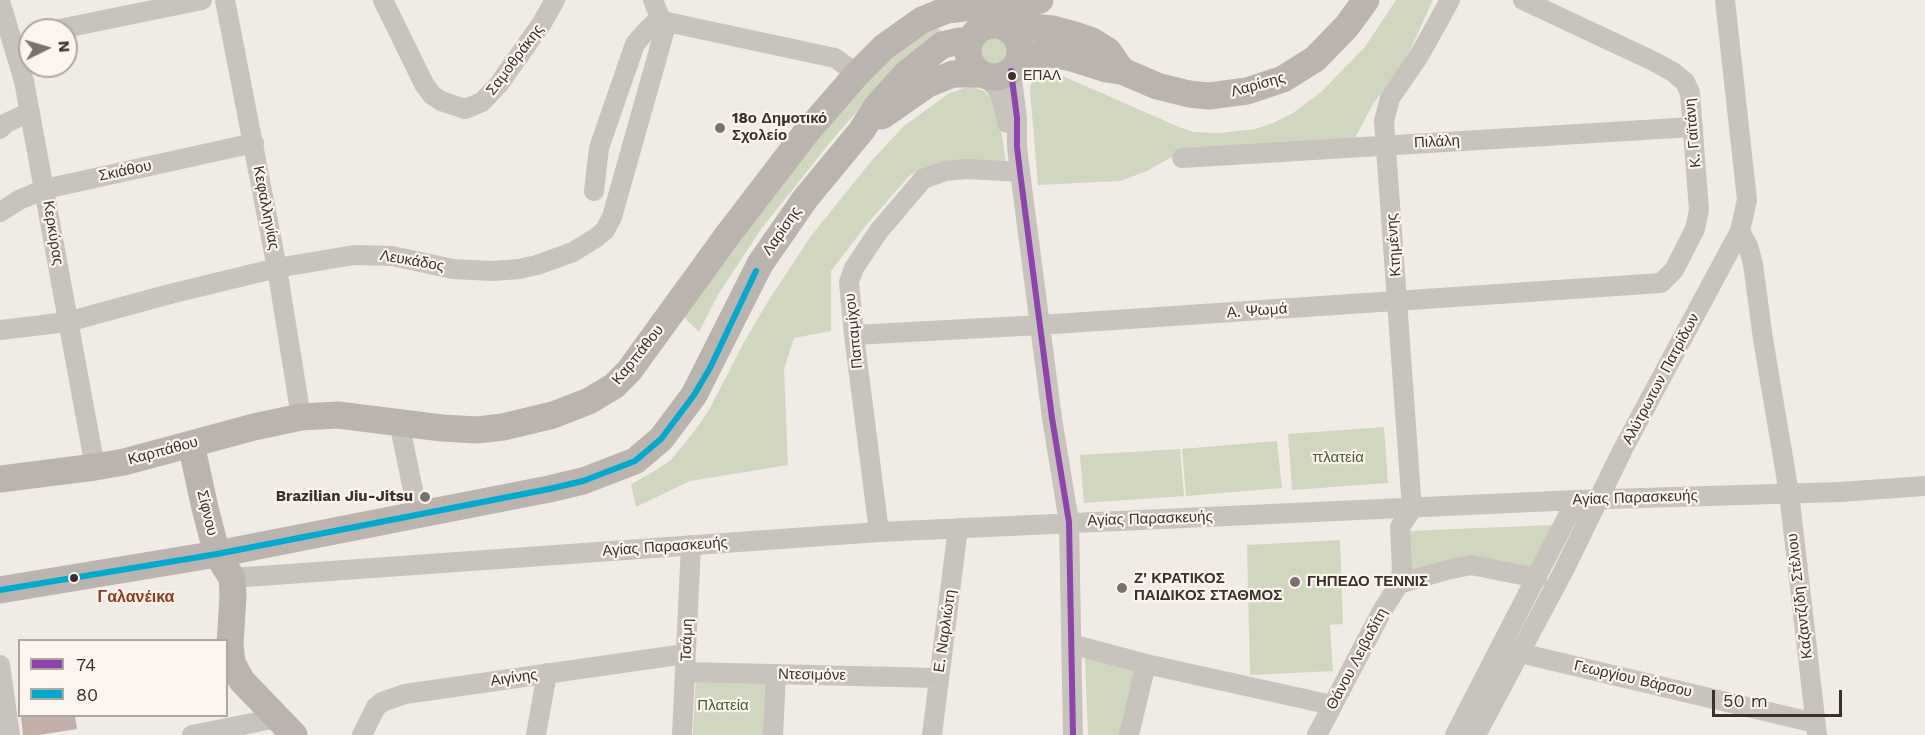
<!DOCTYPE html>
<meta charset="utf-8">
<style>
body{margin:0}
#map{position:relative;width:1925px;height:735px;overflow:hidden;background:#f0ebe5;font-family:"Work Sans",sans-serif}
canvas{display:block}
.legend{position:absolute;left:18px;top:639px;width:210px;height:78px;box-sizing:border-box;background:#fbf5ee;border:2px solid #aea6a0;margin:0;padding:8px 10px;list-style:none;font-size:18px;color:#3b302b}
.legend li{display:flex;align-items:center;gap:12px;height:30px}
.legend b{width:30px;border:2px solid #aea6a0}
.north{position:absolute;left:18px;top:18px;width:60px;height:60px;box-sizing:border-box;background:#fbf5ee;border:2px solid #aea6a0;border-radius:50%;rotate:85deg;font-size:16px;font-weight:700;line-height:24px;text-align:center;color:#3b302b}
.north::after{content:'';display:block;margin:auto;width:21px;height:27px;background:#7a716c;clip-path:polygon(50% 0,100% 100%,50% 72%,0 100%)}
.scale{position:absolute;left:1712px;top:690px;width:130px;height:27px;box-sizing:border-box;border:3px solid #3b302b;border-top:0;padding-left:8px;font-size:18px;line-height:21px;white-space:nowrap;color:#3b302b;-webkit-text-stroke:4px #fbf5ee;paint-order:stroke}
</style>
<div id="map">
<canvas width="1925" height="735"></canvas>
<ul class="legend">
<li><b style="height:8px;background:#8e44ad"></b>74</li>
<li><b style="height:8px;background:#00a9ce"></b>80</li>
</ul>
<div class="north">N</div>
<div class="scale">50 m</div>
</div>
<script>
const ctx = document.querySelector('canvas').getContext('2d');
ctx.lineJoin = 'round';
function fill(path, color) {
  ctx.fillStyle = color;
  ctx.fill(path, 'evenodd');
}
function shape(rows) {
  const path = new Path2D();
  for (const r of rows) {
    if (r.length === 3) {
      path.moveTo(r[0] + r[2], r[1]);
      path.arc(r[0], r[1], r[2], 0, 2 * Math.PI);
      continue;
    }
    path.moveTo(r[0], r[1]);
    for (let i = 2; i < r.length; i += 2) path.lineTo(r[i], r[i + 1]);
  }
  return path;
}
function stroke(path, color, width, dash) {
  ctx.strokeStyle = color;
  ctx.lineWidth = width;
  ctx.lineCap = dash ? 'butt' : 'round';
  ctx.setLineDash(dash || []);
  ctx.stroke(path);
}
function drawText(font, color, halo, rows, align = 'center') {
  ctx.font = font + ' "Work Sans",sans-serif';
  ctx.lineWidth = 4.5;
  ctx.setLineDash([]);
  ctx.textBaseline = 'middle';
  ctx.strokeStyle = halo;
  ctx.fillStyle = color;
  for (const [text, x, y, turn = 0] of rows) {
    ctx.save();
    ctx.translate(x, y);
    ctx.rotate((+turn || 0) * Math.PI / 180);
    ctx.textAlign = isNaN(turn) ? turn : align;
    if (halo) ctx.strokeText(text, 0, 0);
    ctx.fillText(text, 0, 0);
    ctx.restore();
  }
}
const green = shape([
 [1396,0,1433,0,1406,59,1373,104,1355,138,1182,151,1147,171,1120,181,1038,185,1030,90,1032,79,1038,76,1051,73,1065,77,1179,127,1194,132,1220,133,1255,129,1273,123,1293,113,1321,92,1365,47],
 [938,28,942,32,860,108,832,140,762,228,719,293,699,332,683,316,828,125,896,51,931,30],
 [994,51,19],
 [970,86,984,91,993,101,1000,122,1006,163,956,163,911,174,867,224,831,271,831,331,794,338,784,369,788,465,690,481,636,507,631,484,653,472,671,460,696,429,709,410,744,342,772,295,811,236,873,159,904,126,948,94],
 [1384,427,1388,483,1292,490,1288,434],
 [1277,441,1282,488,1186,496,1182,449],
 [1180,449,1184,496,1084,503,1080,455],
 [1553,525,1531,572,1407,573,1407,531],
 [1340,540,1343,624,1330,625,1333,671,1250,675,1247,545],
 [1089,654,1131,664,1138,677,1124,735,1088,735,1085,659],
 [696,676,772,681,769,735,693,735]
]);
const building = shape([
 [21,716,75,716,77,729,39,735,23,735]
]);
const street = shape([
 [225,0,277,268,301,417],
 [383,0,424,84,432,95,441,101,465,109,482,102,499,84,542,23,555,0],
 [653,0,660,18,667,22,835,58,857,74],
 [0,1,24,81,95,467],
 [55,30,202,0],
 [1011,71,1017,118,1017,147,1020,172,1052,418,1069,522,1073,735],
 [987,77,997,89,1002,99,1007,123],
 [0,129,6,123,30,112],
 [1182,158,1693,127],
 [594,191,599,148,635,44,647,30,660,18],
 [0,212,19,200,45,189,254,143],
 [1740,231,1748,246,1753,264,1763,339,1789,493,1817,735],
 [0,330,67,322,170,294,277,268,354,255,392,256,453,269,493,271,519,269,537,265,573,252,597,237,605,230,612,217,667,22],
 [854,335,1040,325,1661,283,1674,270,1695,229,1699,210,1690,93,1685,82,1673,72,1653,61,1523,0],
 [399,422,418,514],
 [879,532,854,335,849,282,854,268,878,232,923,179,945,171,967,169,1020,172],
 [232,578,879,532,1576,500,1840,492,1925,486],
 [1399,584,1447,570,1471,565,1537,578],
 [1071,644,1146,664],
 [1520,653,1815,723],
 [0,665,10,735],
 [686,672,938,678],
 [192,735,277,718],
 [362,735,376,707,382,702,405,694,685,654],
 [536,735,547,673],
 [682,735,691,545],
 [773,735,776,674],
 [932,735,958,528],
 [1129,735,1146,664,1332,705],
 [1317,735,1382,611,1399,584,1402,570,1400,527,1412,509,1384,121,1390,98,1419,56,1450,0],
 [1455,735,1576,500],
 [1476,735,1564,570,1623,449,1740,231,1747,200,1725,0]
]);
const secondary = shape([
 [994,51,26],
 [1012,32,1030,27,1053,29,1075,35,1092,41,1108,51,1122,71],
 [1018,61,1032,55,1051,54,1072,58,1107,69,1122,71,1157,86,1189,94,1209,96,1247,91,1283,79,1315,59,1347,26,1366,0],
 [882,116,928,84,953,74,979,74],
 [191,444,205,508,217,554,232,578,233,596,230,644,232,663,242,681,294,735],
 [0,479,95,467,124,462,254,427,301,417,338,415,442,428,477,430,503,427,553,415,589,401,614,386,629,371,727,236,805,134,857,74,884,47,922,20,947,10,998,4,1019,5,1040,0],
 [0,590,217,554,549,489,583,481,635,461,661,439,694,395,760,264,805,199,862,130,877,106,906,74,942,45,960,41,969,41]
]);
const bus1 = shape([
 [1011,71,1017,118,1017,147,1020,172,1052,418,1069,522,1073,735]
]);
const bus2 = shape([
 [0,590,217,554,549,489,583,481,635,461,661,439,694,395,710,368,756,271]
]);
const markers = [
 [1012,76,5,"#3b302b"],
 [720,128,6,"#7a716c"],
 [425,497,6,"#7a716c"],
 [74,578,5,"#3b302b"],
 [1295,582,6,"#7a716c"],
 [1122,588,6,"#7a716c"]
];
const busNames = [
 ["ΕΠΑΛ",1023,76]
];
const streetNames = [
 ["Σαμοθράκης",515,60,-53],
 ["Λαρίσης",1258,85,-16],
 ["Κ. Γαϊτάνη",1693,133,-95],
 ["Πιλάλη",1437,142,-3],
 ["Σκιάθου",125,171,-12],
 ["Κεφαλληνίας",266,208,79],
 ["Λαρίσης",782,231,-55],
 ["Κερκύρας",53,233,81],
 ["Κτημένης",1394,245,-94],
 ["Λευκάδος",412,261,10],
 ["Α. Ψωμά",1257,311,-4],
 ["Παπαμίχου",854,331,-96],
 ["Καρπάθου",638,355,-51],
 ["Αλύτρωτων Πατρίδων",1661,379,-62],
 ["Καρπάθου",163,451,-15],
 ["Αγίας Παρασκευής",1635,498,-2],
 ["Σίφνου",207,513,76],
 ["Αγίας Παρασκευής",1150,519,-2],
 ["Αγίας Παρασκευής",665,547,-4],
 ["Καζαντζίδη Στέλιου",1800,596,-97],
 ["Ε. Ναρλιώτη",945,631,-82],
 ["Τσάμη",687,640,-88],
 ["Θάνου Λειβαδίτη",1357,659,-62],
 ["Ντεσιμόνε",812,675,1],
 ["Αιγίνης",514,678,-8],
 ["Γεωργίου Βάρσου",1633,679,13]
];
const poiNames = [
 ["18ο Δημοτικό",732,119],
 ["Σχολείο",732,136],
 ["Brazilian Jiu-Jitsu",413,497,"right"],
 ["Ζ' ΚΡΑΤΙΚΟΣ",1134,579],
 ["ΠΑΙΔΙΚΟΣ ΣΤΑΘΜΟΣ",1134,596],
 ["ΓΗΠΕΔΟ ΤΕΝΝΙΣ",1307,582]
];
const parkNames = [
 ["πλατεία",1338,458],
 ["Πλατεία",723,706]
];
const neighbourhoodNames = [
 ["Γαλανέικα",136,597]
];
fill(green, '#d1d6bf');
fill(building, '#c3afa7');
stroke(street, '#c9c3be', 20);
stroke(secondary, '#bab3ae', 27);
stroke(bus1, '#8e44ad', 6);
stroke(bus2, '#00a9ce', 6);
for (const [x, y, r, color] of markers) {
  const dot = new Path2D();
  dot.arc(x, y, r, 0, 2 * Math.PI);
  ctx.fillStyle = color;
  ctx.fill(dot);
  stroke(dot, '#fbf5ee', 2);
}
drawText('14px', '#3b302b', '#fbf5ee', busNames, 'left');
drawText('15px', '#3b302b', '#fbf5ee', streetNames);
drawText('bold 15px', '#3b302b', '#fbf5ee', poiNames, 'left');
drawText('15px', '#4a5a2e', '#fbf5ee', parkNames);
drawText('bold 16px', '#8c3b22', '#fbf5ee', neighbourhoodNames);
</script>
